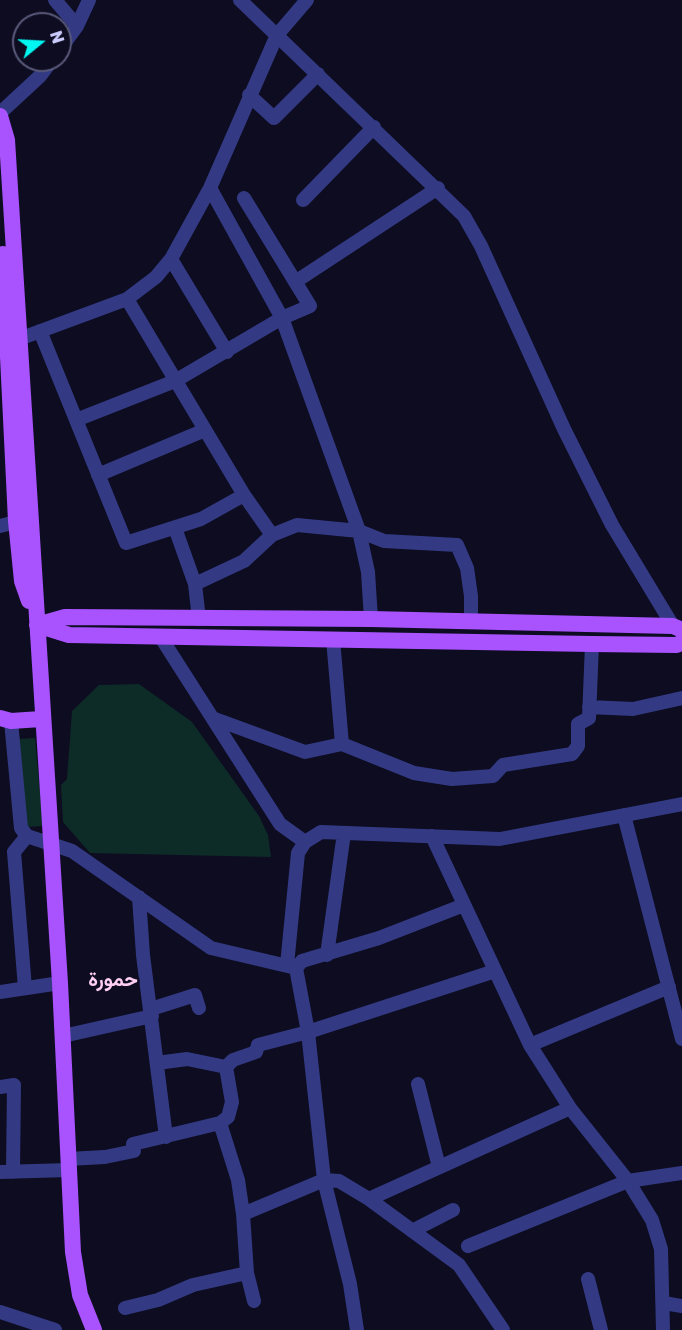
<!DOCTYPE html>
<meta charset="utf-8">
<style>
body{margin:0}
#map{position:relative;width:682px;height:1330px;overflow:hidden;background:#0d0c21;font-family:"Golos Text",sans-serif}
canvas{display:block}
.north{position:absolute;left:12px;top:12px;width:60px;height:60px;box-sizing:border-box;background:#0d0c21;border:2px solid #59597a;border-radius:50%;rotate:72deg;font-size:16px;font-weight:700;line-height:24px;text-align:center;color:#ccf}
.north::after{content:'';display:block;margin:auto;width:21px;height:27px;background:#00f7f1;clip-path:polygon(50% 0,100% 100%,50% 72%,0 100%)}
</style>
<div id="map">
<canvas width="682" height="1330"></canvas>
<div class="north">N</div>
</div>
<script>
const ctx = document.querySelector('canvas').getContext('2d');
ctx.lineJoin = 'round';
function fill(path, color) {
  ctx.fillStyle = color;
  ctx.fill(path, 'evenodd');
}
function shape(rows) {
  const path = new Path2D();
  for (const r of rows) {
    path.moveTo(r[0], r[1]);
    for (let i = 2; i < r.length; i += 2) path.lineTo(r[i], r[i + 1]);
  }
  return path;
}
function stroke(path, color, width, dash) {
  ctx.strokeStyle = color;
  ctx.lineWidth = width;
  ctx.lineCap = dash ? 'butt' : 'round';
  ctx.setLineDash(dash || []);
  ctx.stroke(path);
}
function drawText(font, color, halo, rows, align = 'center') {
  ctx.font = font + ' "Golos Text",Vazirmatn,sans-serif';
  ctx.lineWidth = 5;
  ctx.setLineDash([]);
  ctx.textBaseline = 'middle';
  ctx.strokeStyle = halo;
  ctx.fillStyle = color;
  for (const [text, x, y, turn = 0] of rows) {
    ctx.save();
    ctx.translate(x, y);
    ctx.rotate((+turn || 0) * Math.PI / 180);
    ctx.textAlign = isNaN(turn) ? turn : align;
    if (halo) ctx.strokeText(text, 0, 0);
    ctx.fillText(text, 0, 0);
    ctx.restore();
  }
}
const green = shape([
 [139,684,192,722,259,816,268,835,271,857,90,853,63,822,61,785,67,779,72,711,99,685],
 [35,738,43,826,26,827,18,739]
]);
const minor = shape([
 [55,0,77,26,89,0],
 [240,0,464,216,481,246,564,429,612,525,673,626],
 [60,49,77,26],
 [249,95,274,118,318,74],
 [0,113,40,76,52,60],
 [210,188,282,318,359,531,368,572,371,619],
 [303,200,374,127],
 [171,259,227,352],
 [295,282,438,188],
 [127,299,244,495,272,535,297,525,359,531,384,541,457,545,467,568,471,596,471,622],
 [40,331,126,543,201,519,244,495],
 [19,339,127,299,156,277,171,259,210,188,277,35,307,0],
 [76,420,175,381,282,318,310,306,244,198],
 [98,475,205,430],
 [0,526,24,520],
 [175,528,195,584,199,619],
 [195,584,244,561,272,535],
 [160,636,280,824,305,842],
 [333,639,342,744],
 [589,707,633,709,682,698],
 [215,719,305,752,342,744,414,773,452,779,493,776,503,765,572,754,578,746,578,724,589,718,592,644],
 [11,721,21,828,27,836,72,851,211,948,296,968,308,1032,324,1180,339,1181,369,1199,459,1265,503,1330],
 [624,815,682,1039],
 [432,836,530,1045,570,1108,628,1181,652,1220,661,1249,663,1330],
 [139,897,143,955,166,1137],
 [327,955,344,833],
 [287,965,298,853,305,842,321,832,500,839,682,804],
 [296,968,302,961,379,938,464,905],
 [25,988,14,852,27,836],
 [0,992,60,983],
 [151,1009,195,995,199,1008],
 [63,1036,152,1016],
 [530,1045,669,987],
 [157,1063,187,1059,226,1067,233,1060,256,1052,258,1045,308,1032,495,971],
 [418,1084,439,1167],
 [0,1087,14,1085,13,1172],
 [220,1123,228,1117,232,1102,226,1067],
 [68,1159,105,1157,134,1151,133,1144,220,1123,238,1180,243,1214,324,1180,350,1284,357,1330],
 [0,1172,69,1170],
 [369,1199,570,1108],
 [243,1214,247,1273,254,1301],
 [412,1231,453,1210],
 [468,1246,628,1181,682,1173],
 [588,1279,601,1330],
 [664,1303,682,1306],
 [125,1308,158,1300,193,1285,247,1273],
 [0,1312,55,1330]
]);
const major = shape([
 [0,116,7,140,60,983,73,1252,80,1295,94,1330],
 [3,254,16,521,22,581,29,601],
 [37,625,69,635,592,644,677,645,682,642],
 [37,625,65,617,371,619,673,626,682,630],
 [0,718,11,721,41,719]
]);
const quarterNames = [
 ["حمورة",113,980]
];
fill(green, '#0e2c27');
stroke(minor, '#333a83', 14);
stroke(major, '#a953ff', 16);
drawText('bold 20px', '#ffcef3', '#0d0c21', quarterNames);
</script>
